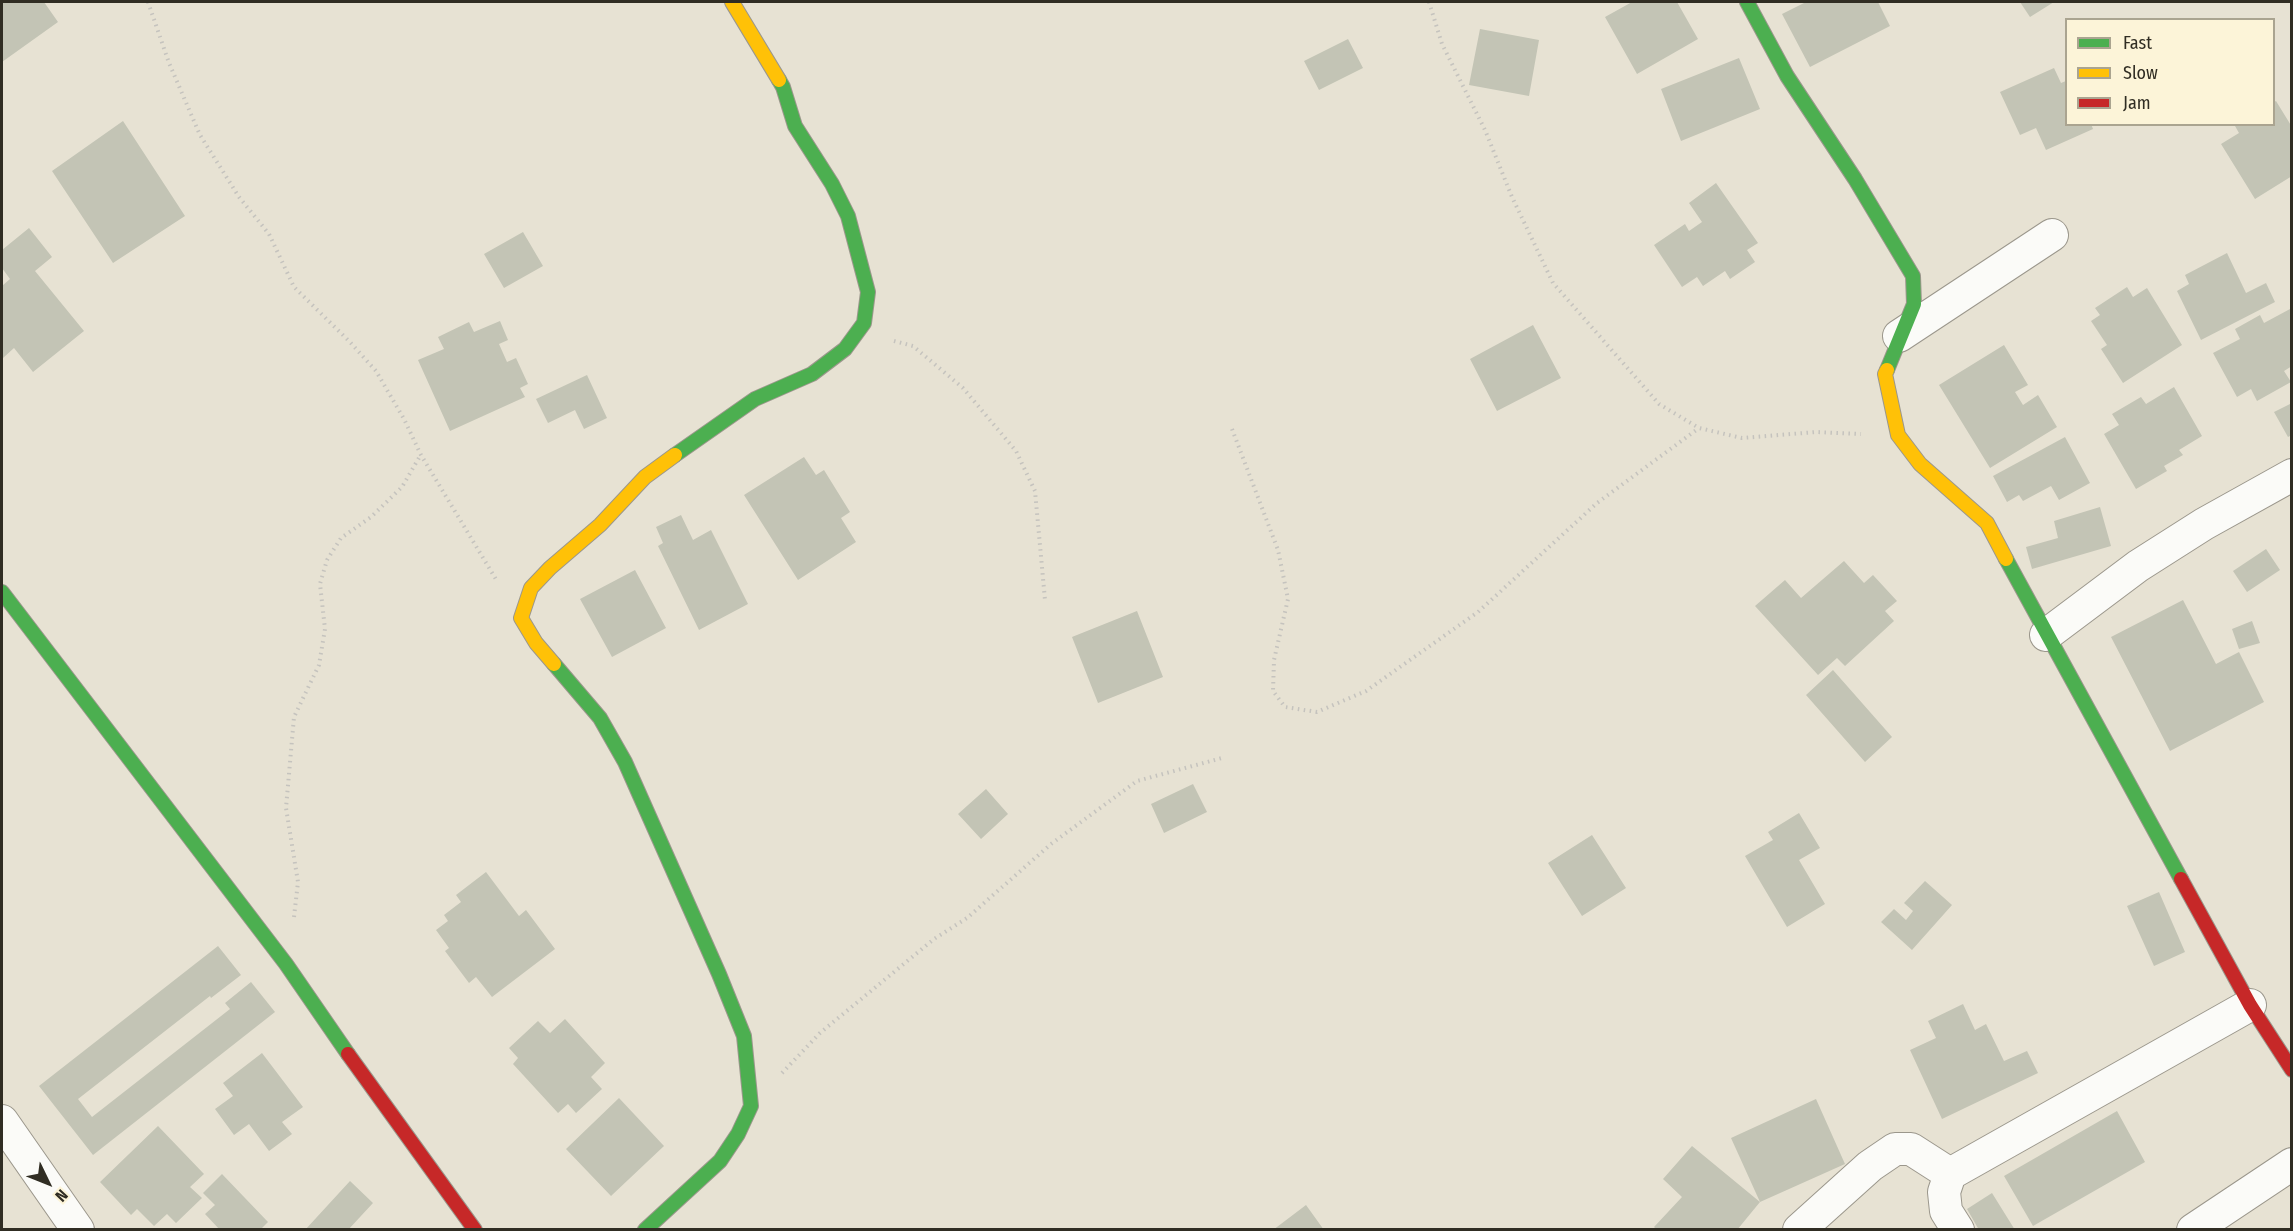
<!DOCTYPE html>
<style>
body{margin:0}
#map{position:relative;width:2293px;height:1231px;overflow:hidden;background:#e7e2d3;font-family:"Fira Sans Condensed",sans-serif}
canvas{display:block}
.frame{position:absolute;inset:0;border:3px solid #302d23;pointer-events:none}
.legend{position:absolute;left:2065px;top:18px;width:210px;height:108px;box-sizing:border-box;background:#fcf4d8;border:2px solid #aaa490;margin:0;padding:8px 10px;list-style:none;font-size:18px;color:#302d23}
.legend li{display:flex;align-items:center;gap:12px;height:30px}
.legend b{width:30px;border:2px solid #aaa490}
.north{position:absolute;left:18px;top:1153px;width:60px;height:60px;-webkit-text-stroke:4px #fcf4d8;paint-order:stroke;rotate:133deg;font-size:16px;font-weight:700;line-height:24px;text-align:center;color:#302d23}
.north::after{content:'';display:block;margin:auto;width:21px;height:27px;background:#302d23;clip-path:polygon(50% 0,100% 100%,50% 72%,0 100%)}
</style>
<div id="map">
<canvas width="2293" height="1231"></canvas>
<div class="frame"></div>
<ul class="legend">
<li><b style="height:8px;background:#4caf50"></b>Fast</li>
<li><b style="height:8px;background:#ffc107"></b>Slow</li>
<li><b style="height:8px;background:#c62828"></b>Jam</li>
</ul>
<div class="north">N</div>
</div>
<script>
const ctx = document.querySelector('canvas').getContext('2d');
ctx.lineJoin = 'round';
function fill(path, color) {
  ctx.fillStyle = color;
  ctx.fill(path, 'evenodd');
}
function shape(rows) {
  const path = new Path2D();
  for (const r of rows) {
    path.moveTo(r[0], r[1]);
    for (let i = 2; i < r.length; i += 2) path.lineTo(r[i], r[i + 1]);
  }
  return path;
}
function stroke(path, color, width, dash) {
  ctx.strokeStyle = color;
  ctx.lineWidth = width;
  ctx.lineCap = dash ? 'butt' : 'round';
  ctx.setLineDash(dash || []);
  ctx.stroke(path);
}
const building = shape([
 [2,2,44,2,58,22,2,62],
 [1632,2,1677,2,1698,39,1637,74,1605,17],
 [1806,2,1878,2,1890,26,1810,67,1782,14],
 [2020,2,2054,2,2030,17],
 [1480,29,1539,40,1529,96,1469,85],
 [1348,39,1363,68,1319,90,1304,61],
 [1739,58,1760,109,1681,141,1661,89],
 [2054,68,2061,83,2066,81,2066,124,2091,124,2093,129,2046,150,2036,128,2020,135,2000,92],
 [2276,101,2292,127,2292,176,2255,199,2221,144,2239,133,2235,126,2238,124,2274,124,2274,102],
 [123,121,185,216,113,263,52,171],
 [1716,183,1758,243,1747,250,1755,262,1730,279,1725,271,1703,286,1697,277,1682,287,1654,245,1685,224,1689,231,1702,222,1689,203],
 [29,228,52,257,35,271,84,331,33,372,14,348,3,358,2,356,2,286,10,279,2,268,2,250],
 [523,232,543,266,504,288,484,254],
 [2227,253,2246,293,2266,283,2275,302,2201,340,2177,291,2189,284,2185,275],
 [2127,287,2133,297,2147,288,2182,345,2123,383,2101,349,2107,345,2091,321,2100,315,2095,308],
 [2290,309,2292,312,2292,366,2284,371,2291,382,2257,401,2251,389,2237,397,2213,353,2240,339,2235,329,2260,315,2264,323],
 [500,321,508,340,499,344,507,362,516,358,528,384,520,388,525,397,450,431,418,360,444,349,438,337,469,322,474,332],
 [1533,325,1561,378,1497,411,1470,359],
 [2004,345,2028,385,2015,392,2023,405,2038,395,2057,427,1990,468,1939,385],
 [587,375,607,418,584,429,575,410,548,423,536,399],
 [2174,387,2202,436,2179,450,2183,455,2164,466,2167,471,2136,489,2104,434,2119,425,2112,414,2141,397,2146,404],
 [2292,403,2292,435,2288,437,2274,412],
 [2065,437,2090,483,2059,500,2051,486,2023,501,2019,495,2007,502,1993,476],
 [804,457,816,475,824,470,850,512,841,518,856,542,798,580,744,495],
 [2100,507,2111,546,2032,569,2026,547,2058,538,2054,521],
 [681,515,693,540,711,530,748,604,699,630,658,546,663,543,656,527],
 [2266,549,2280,570,2247,592,2233,571],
 [1844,561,1864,583,1873,575,1897,601,1885,611,1894,621,1845,666,1837,658,1818,675,1755,606,1785,580,1801,598],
 [635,570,666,628,612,657,580,599],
 [2183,600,2216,664,2239,652,2264,702,2170,751,2111,637],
 [1137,611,1163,677,1098,703,1072,637],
 [2252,621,2260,643,2239,649,2232,629],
 [1833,670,1892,737,1865,762,1806,695],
 [1193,784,1207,812,1164,833,1151,804],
 [986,789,1008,814,981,839,958,814],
 [1799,813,1820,848,1799,860,1825,904,1787,927,1745,856,1773,840,1768,832],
 [1592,835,1626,888,1582,916,1548,863],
 [486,872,519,916,526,910,555,949,492,997,476,977,469,983,445,951,449,948,436,930,448,921,444,915,461,902,456,895],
 [1925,881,1952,905,1912,950,1881,922,1894,909,1906,920,1913,911,1904,903],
 [2159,892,2185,952,2154,966,2127,906],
 [218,946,241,975,211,998,210,996,78,1099,92,1117,230,1009,225,1003,251,982,275,1012,93,1155,39,1086],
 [1963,1004,1975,1030,1986,1024,2004,1061,2027,1051,2038,1073,1942,1119,1910,1050,1936,1038,1928,1021],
 [565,1019,605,1063,591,1077,602,1089,576,1113,568,1104,558,1113,513,1064,518,1058,509,1048,538,1021,550,1033],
 [262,1053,303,1107,282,1122,292,1134,269,1151,249,1124,234,1135,215,1109,233,1096,223,1083],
 [619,1098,664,1146,611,1196,566,1149],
 [1816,1099,1845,1164,1760,1202,1737,1230,1657,1230,1654,1227,1682,1197,1663,1179,1692,1146,1760,1202,1731,1138],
 [2117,1111,2145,1162,2033,1226,2004,1176],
 [158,1126,204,1174,190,1187,202,1198,176,1223,167,1214,154,1226,137,1209,131,1215,100,1182],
 [222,1174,268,1222,260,1230,220,1230,205,1214,215,1205,203,1193],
 [350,1181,373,1203,348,1230,305,1230],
 [1992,1193,2015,1230,1979,1230,1967,1209],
 [1306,1205,1324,1230,1273,1230]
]);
const path = shape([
 [148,2,169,63,200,135,239,197,269,234,294,287,349,341,376,371,404,419,421,455,497,581],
 [1429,2,1442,44,1485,130,1512,197,1553,283,1659,404,1699,428,1742,438,1816,432,1861,434],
 [894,341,913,346,963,388,1016,451,1035,491,1045,600],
 [1232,429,1278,550,1288,599,1274,660,1273,691,1285,707,1317,712,1366,691,1478,612,1597,503,1699,428],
 [294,917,298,882,286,808,294,717,319,665,325,629,320,584,327,560,341,538,371,517,402,487,420,456],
 [782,1073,820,1033,934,939,967,918,1051,844,1137,781,1222,758]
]);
const street = shape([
 [1899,336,2052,235],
 [2046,635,2138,566,2204,524,2292,475],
 [2,1121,78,1230],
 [1799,1230,1870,1166,1895,1149,1911,1149,1950,1174],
 [1958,1230,1946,1211,1944,1192,1950,1174,2250,1005],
 [2193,1230,2292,1164]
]);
const fast = shape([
 [1747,2,1787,76,1855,179,1913,276,1914,304,1887,370],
 [675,455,755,399,812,374,845,349,864,323,868,292,848,216,832,184,795,126,783,87,779,80],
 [2006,559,2181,879],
 [2,592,286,964,348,1054],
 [554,664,600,718,625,762,719,974,744,1036,751,1106,738,1134,720,1161,645,1230]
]);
const slow = shape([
 [732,2,779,80],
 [1887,370,1885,374,1898,435,1920,464,1987,523,2006,559],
 [554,664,536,643,521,618,531,588,550,568,600,525,645,477,675,455]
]);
const jam = shape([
 [2181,879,2250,1005,2292,1070],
 [348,1054,475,1230]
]);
fill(building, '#c3c4b5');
stroke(street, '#9b978c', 34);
stroke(fast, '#9b978c', 16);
stroke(slow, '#9b978c', 16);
stroke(jam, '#9b978c', 16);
stroke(path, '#c5c3be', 4, [1.5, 4.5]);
stroke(street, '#fbfbf8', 32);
stroke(fast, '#4caf50', 14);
stroke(slow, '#ffc107', 14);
stroke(jam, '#c62828', 14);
</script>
